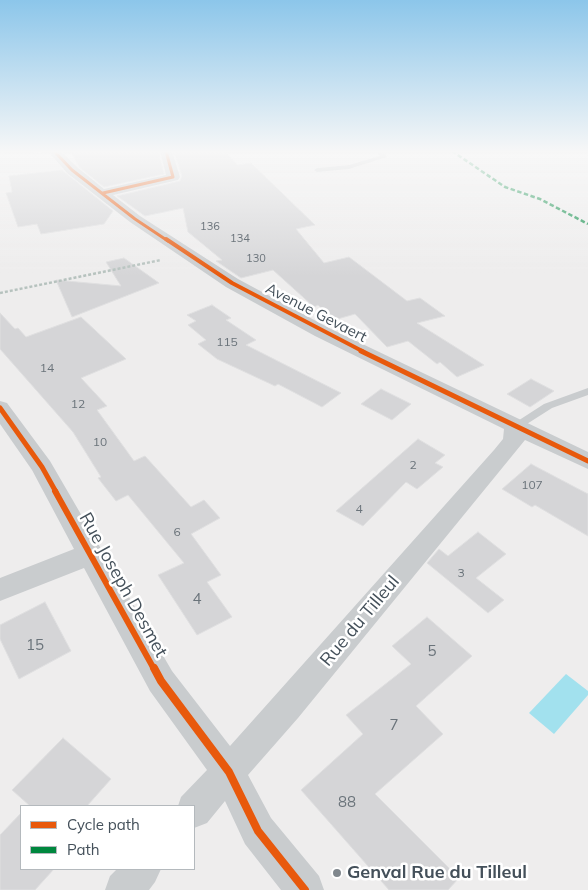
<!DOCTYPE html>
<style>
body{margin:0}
#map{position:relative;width:588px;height:890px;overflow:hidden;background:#eeeded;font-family:Mulish,sans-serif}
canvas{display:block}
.legend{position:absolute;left:20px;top:805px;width:175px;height:65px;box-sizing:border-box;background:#fff;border:1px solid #b4b9bd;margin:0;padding:6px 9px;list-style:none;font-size:15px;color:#44505a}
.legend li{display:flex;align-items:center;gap:10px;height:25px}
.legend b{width:25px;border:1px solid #b4b9bd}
</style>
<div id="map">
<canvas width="588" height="890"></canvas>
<ul class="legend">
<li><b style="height:6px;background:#e8590c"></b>Cycle path</li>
<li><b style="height:6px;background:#00873e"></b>Path</li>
</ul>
</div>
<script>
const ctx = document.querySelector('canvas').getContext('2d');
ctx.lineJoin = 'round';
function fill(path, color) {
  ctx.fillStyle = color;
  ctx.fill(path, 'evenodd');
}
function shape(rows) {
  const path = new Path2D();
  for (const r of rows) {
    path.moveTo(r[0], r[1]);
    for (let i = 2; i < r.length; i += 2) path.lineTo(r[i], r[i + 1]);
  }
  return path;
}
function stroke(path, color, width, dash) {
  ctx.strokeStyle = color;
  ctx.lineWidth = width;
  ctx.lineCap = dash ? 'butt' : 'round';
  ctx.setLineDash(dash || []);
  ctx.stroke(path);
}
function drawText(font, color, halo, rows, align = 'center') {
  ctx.font = font + ' Mulish,sans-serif';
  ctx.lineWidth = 5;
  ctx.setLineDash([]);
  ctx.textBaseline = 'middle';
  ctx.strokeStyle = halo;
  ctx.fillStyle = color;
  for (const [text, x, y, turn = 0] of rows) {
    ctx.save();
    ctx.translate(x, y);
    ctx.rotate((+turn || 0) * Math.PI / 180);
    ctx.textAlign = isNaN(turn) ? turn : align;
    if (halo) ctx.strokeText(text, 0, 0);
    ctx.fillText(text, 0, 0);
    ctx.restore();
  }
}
const water = shape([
 [566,674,588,691,588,695,554,734,529,713]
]);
const building = shape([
 [71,151,158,151,164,174,104,187,79,167,71,151],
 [174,151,225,151,237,165,251,163,315,225,296,229,324,263,349,257,407,301,420,298,445,316,417,323,484,365,457,377,440,362,437,364,408,341,387,347,355,314,334,320,318,305,314,307,273,270,241,278,216,261,222,260,188,232,183,208,145,216,117,196,180,181,182,176,174,151],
 [62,170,113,211,104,224,41,234,37,224,18,227,6,193,12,192,9,176,62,170],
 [124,258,159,283,72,317,56,280,121,286,106,262,124,258],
 [212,305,231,318,226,320,256,340,246,345,341,393,322,407,278,384,275,386,217,359,198,344,206,340,188,325,196,321,187,315,212,305],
 [0,313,15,329,18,328,26,337,81,317,126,359,81,378,107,406,97,410,134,461,145,456,191,507,204,500,220,518,191,534,221,575,207,582,232,617,197,635,158,575,184,563,128,495,116,501,98,478,101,477,73,432,0,349,0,313],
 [531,379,554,391,530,407,507,394,531,379],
 [381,389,411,404,392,420,361,404,381,389],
 [418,439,445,455,435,463,443,467,417,489,406,482,363,526,336,511,418,439],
 [531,464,588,494,588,536,535,505,532,507,502,489,531,464],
 [478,532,506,554,476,578,504,600,488,613,427,563,439,549,448,556,478,532],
 [45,602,71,651,19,679,0,639,0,625,45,602],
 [427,617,472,656,416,706,443,734,375,794,459,878,448,890,389,890,301,790,363,734,346,715,411,664,392,646,427,617],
 [63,738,111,779,87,806,30,806,12,790,63,738],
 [21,813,21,869,54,869,35,890,0,890,0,835,21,813]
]);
const path = shape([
 [0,293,161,260]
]);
const service = shape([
 [0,151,5,151,0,154,0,151],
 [10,151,50,151,47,153,10,151],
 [376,151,382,151,387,157,349,169,317,172,314,170,317,168,349,165,380,156,376,151],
 [588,388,588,395,552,408,519,429,515,430,510,426,544,404,588,388]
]);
const minor = shape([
 [48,151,61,151,77,167,104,189,166,175,160,151,172,151,180,177,178,180,113,195,140,216,238,279,329,328,588,452,588,469,525,440,298,718,248,775,271,818,319,876,324,890,281,890,245,844,225,801,207,823,194,828,194,806,178,806,181,797,207,770,150,691,84,568,0,601,0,578,74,549,32,470,0,424,0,401,7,403,50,461,172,671,230,746,494,450,503,439,504,429,315,336,226,287,130,222,67,173,48,151],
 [117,869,161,869,155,882,149,890,105,890,110,876,117,869]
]);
const quiet = shape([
 [378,151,387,151],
 [452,151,505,187,540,199,588,224]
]);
const cyclewayFar4 = shape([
 [54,151,72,170,135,219,168,241],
 [103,193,173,177,166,151]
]);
const cyclewayFar3 = shape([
 [166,239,232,283,364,352]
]);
const cyclewayFar2 = shape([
 [361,351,588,461],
 [0,408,42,467,56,492]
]);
const cyclewayFar1 = shape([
 [55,491,154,669]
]);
const cycleway = shape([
 [154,668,161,681,229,772,258,831,305,890]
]);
const markers = [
 [337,873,5,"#80878d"]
];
const farNumbernames = [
 ["136",210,227],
 ["134",240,239],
 ["130",256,259]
];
const numberNames = [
 ["115",227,342],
 ["14",47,368],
 ["12",78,404],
 ["10",100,442],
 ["2",413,465],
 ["107",532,485],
 ["4",359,509],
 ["6",177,532],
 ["3",461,573]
];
const streetNames = [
 ["Avenue Gevaert",316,313,27]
];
const nearNumbernames = [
 ["4",197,599],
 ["15",35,645],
 ["5",432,651],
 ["7",394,725],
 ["88",347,802]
];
const nearStreetnames = [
 ["Rue Joseph Desmet",123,585,61],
 ["Rue du Tilleul",360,621,-50]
];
const nearPoinames = [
 ["Genval Rue du Tilleul",347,873]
];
fill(water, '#a2e1ee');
fill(building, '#d5d5d7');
stroke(building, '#dfdfe0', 1);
stroke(path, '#b6c2be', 2.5, [3, 2]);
fill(service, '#c9ccce');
fill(minor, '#c9ccce');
stroke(quiet, '#00873e', 2.5, [4.5, 2.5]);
stroke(cyclewayFar4, '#e8590c', 3);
stroke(cyclewayFar3, '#e8590c', 4);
stroke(cyclewayFar2, '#e8590c', 5);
stroke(cyclewayFar1, '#e8590c', 6);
stroke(cycleway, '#e8590c', 8);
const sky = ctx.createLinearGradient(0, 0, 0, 276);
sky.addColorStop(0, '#8cc6ea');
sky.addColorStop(0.55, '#f7f7f7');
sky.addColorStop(1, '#f7f7f700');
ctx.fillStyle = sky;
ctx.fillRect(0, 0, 588, 276);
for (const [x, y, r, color] of markers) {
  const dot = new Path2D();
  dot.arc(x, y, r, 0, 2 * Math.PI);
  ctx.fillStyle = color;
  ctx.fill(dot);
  stroke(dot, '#fff', 2);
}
drawText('11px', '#6a737a', null, farNumbernames);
drawText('12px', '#6a737a', null, numberNames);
drawText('15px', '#44505a', '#fff', streetNames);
drawText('15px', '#6a737a', null, nearNumbernames);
drawText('18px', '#44505a', '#fff', nearStreetnames);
drawText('bold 18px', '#44505a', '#fff', nearPoinames, 'left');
</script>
